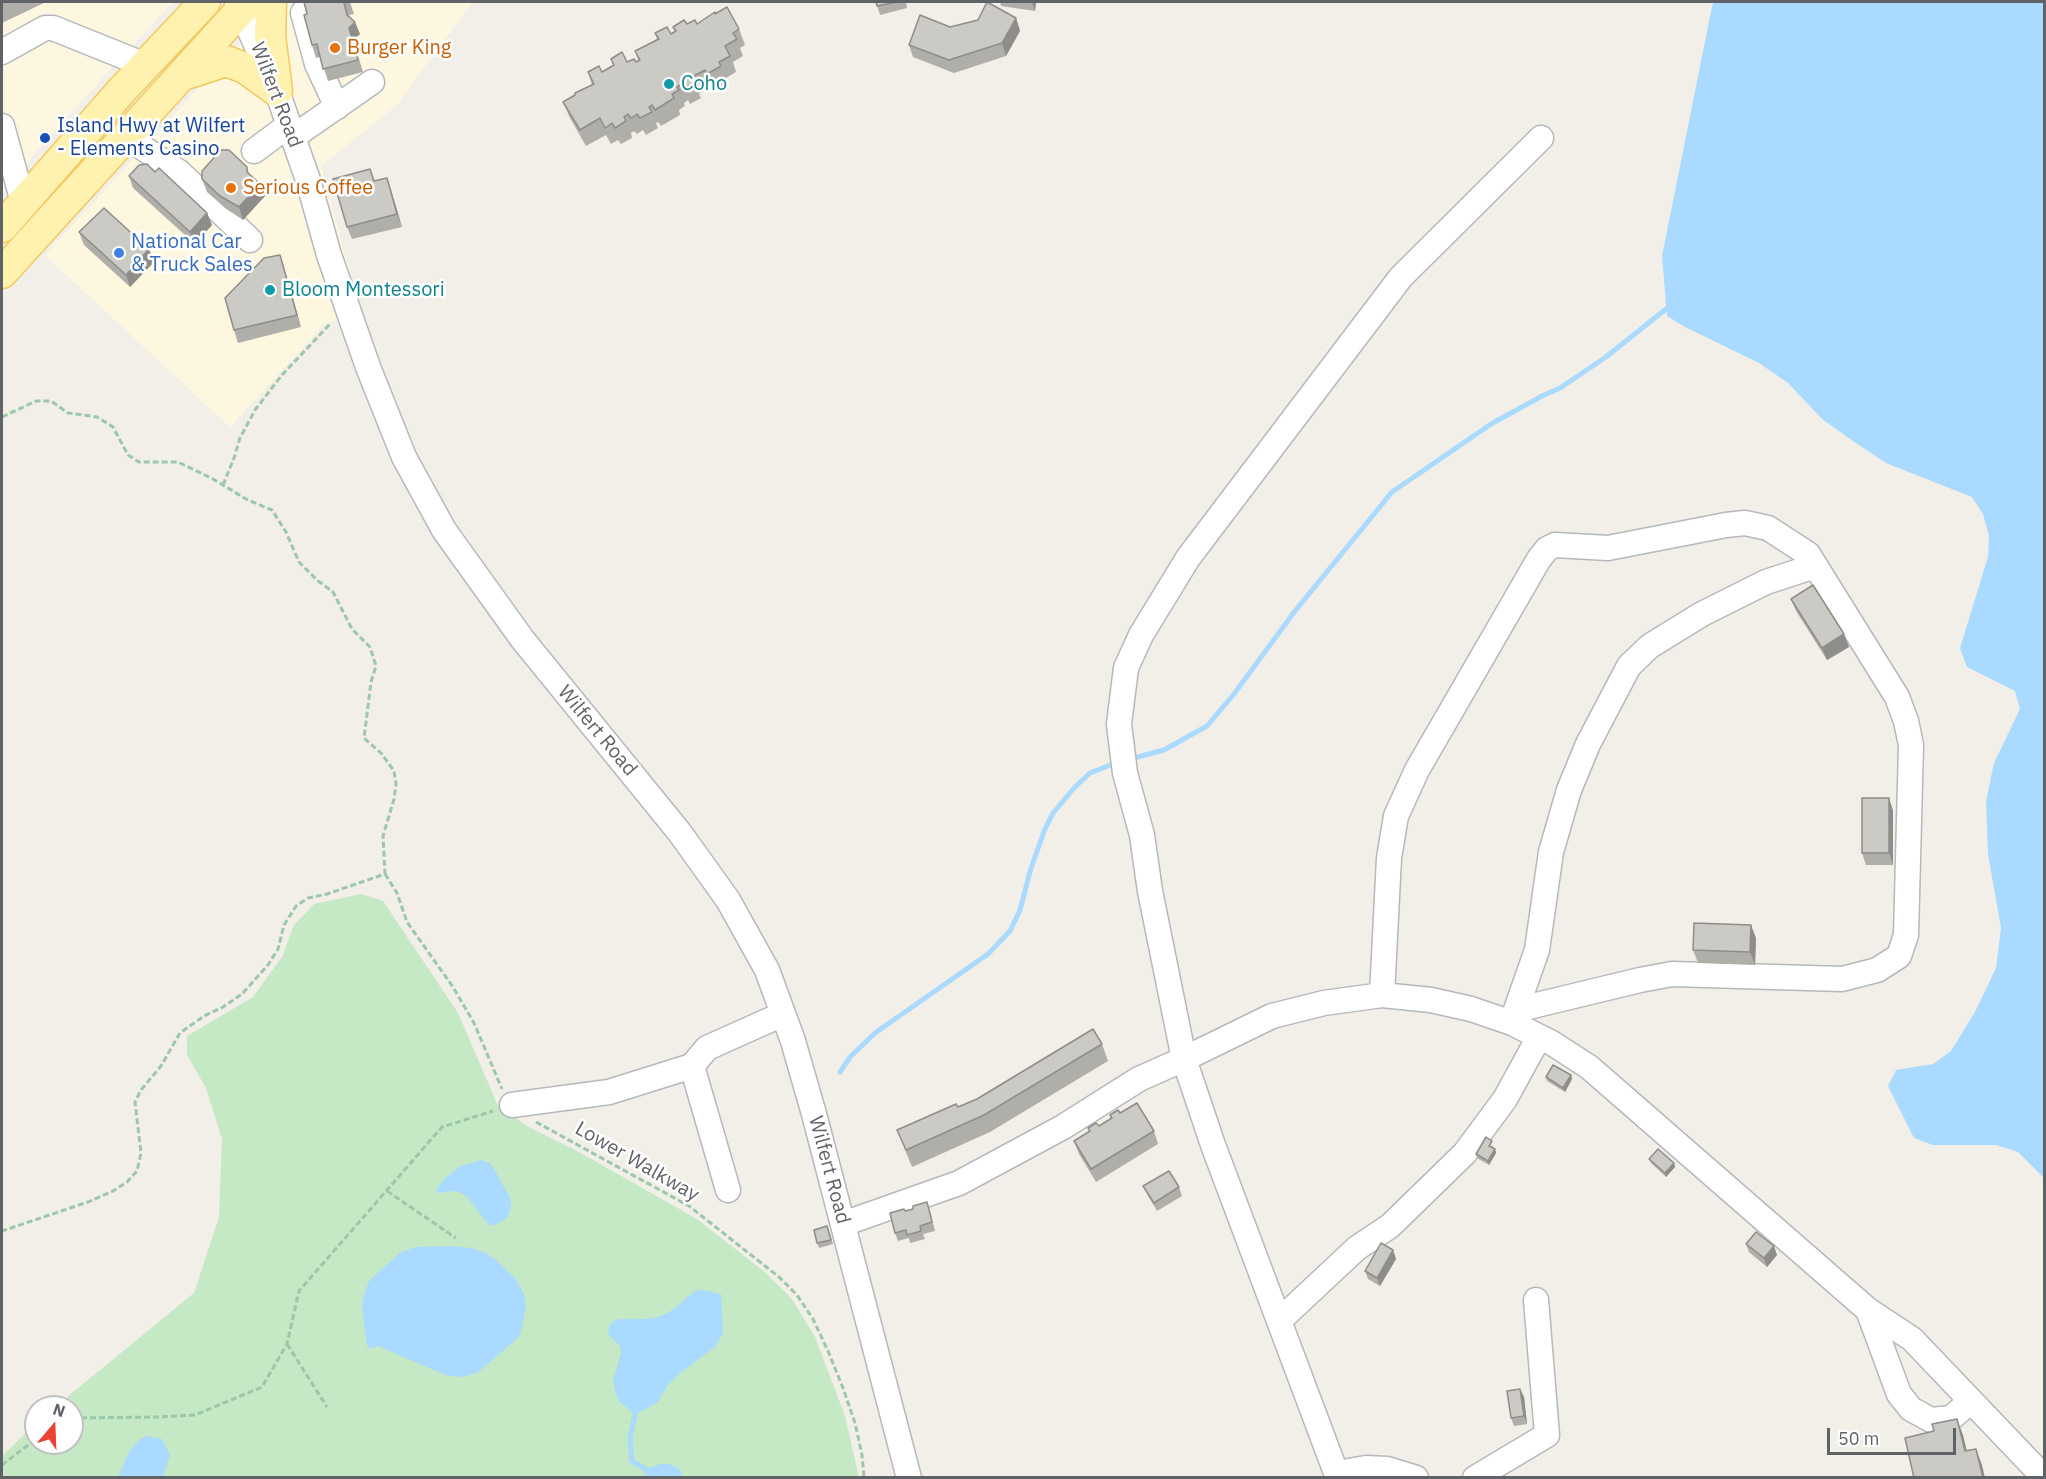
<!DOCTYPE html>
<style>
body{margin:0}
#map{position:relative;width:2046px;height:1479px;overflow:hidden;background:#f1efe8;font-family:"IBM Plex Sans",sans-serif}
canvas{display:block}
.frame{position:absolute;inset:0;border:3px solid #5f6368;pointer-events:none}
.north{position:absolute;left:24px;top:1395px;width:60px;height:60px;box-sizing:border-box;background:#fff;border:2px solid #bfc1c3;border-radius:50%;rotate:19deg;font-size:16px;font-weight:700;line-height:24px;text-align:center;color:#5f6368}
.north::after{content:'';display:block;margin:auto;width:21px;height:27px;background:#ea4335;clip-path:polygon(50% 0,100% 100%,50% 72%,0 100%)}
.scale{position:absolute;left:1827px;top:1428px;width:129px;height:27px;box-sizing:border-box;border:3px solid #5f6368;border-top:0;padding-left:8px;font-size:18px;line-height:21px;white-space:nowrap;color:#5f6368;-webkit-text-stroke:4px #fff;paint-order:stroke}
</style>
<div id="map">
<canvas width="2046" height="1479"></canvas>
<div class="frame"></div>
<div class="north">N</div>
<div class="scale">50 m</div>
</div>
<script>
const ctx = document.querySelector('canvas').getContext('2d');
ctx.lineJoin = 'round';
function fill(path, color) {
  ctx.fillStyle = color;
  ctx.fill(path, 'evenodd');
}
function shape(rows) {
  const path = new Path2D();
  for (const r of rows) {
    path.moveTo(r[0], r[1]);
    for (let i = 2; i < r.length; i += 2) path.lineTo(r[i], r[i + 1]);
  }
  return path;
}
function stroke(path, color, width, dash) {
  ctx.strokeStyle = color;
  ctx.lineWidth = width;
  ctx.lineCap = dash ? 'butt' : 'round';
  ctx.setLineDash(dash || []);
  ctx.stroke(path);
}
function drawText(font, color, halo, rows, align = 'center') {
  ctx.font = font + ' "IBM Plex Sans",sans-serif';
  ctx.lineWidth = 5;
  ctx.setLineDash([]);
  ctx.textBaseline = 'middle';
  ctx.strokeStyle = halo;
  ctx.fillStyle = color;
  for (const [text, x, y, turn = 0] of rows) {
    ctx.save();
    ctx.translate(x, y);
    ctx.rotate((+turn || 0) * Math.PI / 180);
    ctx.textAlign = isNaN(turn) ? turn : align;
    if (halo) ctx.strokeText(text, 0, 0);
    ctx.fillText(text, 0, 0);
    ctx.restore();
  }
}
const commercial = shape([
 [2,2,173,2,49,136,2,195],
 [278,2,472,2,397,105,321,166,361,313,323,324,319,330,230,427,45,255]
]);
const green = shape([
 [361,894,383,901,458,1013,498,1106,527,1126,579,1152,697,1219,766,1273,792,1299,815,1337,845,1416,859,1478,2,1478,2,1456,36,1423,36,1443,72,1443,72,1407,55,1407,194,1293,219,1217,222,1139,206,1088,187,1055,187,1036,253,997,282,957,294,925,314,904]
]);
const water = shape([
 [1713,2,2044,2,2044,1178,2018,1152,1996,1145,1933,1145,1914,1138,1888,1086,1896,1070,1933,1064,1951,1051,1975,1012,1996,968,2001,928,1988,854,1986,801,1994,763,2020,709,2015,691,1967,667,1960,648,1988,557,1989,536,1983,514,1972,497,1886,463,1853,441,1822,419,1788,383,1759,363,1685,327,1667,316,1662,256],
 [481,1160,490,1163,494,1169,511,1200,511,1208,507,1218,493,1226,488,1224,468,1198,461,1193,454,1191,438,1193,436,1190,444,1179,461,1166],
 [452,1246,471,1248,486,1253,496,1260,515,1278,524,1294,526,1307,520,1336,477,1373,461,1377,445,1375,378,1346,370,1349,367,1346,363,1318,362,1301,369,1281,401,1252,416,1247],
 [702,1290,721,1294,723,1332,720,1339,715,1347,679,1374,667,1386,658,1402,635,1415,619,1401,615,1391,613,1380,621,1353,620,1346,608,1334,609,1327,612,1322,618,1319,646,1319,661,1316,671,1311,695,1291],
 [146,1436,162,1439,170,1455,163,1477,118,1477,129,1452,138,1441],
 [661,1464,670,1464,679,1469,683,1477,649,1477,644,1473,645,1469]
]);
const stream = shape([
 [1130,759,1164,750,1207,726,1234,694,1295,611,1392,492,1491,424,1542,396,1560,388,1606,357,1666,309],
 [840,1072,850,1057,875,1033,988,954,1010,931,1020,910,1031,868,1045,829,1053,813,1075,787,1090,773,1118,762],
 [635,1415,630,1438,632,1461,645,1469]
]);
const path = shape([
 [2,417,36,401,51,401,68,413,97,417,113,427,128,455,139,462,178,462,213,479,246,499,272,510,286,532,299,562,317,580,333,592,352,629,370,647,376,666,371,682,364,738,381,753,394,771,396,784,394,799,383,836,385,874,327,894,308,898,296,906,284,925,278,949,268,965,242,994,223,1007,204,1016,180,1033,161,1066,141,1090,135,1102,141,1153,137,1171,127,1182,113,1191,88,1202,2,1231],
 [223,485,234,458,240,438,255,410,282,375,331,323],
 [385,874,397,893,407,922,453,987,474,1023,502,1089],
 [536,1122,689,1206,779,1277,797,1295,813,1319,828,1351,843,1388,855,1423,862,1455,864,1478],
 [387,1191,456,1238],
 [287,1344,327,1407],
 [72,1418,157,1417,195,1415,262,1387,287,1344,299,1291,442,1127,493,1111],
 [2,1465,36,1439]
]);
const minor = shape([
 [237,2,277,91,308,180,329,255,368,367,404,457,444,530,523,640,680,833,728,900,767,970,793,1041,814,1114,909,1478],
 [310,2,303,13,317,64,337,107],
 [2,52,45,28,53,28,145,65],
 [2,126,23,202],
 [125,136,179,172,250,240],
 [293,137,372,82],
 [254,151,289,125],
 [1382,995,1389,858,1396,816,1417,770,1539,559,1547,549,1555,545,1608,548,1726,525,1745,523,1768,528,1808,554,1897,697,1906,721,1911,745,1906,935,1899,956,1877,970,1842,979,1672,974,1640,980,1516,1010],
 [1512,1021,1537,950,1551,852,1569,790,1588,744,1629,666,1650,646,1702,614,1766,582,1815,566],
 [692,1066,728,1190],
 [512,1105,609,1092,692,1066,707,1048,783,1014],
 [843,1224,959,1183,1063,1127,1139,1079,1184,1059,1150,891,1142,835,1125,773,1119,724,1126,668,1141,635,1188,558,1401,277,1541,138],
 [1868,1310,1899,1394,1911,1409,1931,1420,1951,1418,1971,1401],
 [1280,1320,1357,1248,1390,1226,1465,1153,1505,1099,1539,1037],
 [1337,1473,1366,1468,1387,1469,1416,1478],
 [1338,1478,1213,1145,1184,1059,1272,1016,1324,1003,1382,995,1431,1000,1471,1009,1512,1023,1552,1043,1589,1067,1868,1310,1912,1339,2038,1471,2041,1478],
 [1475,1478,1547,1435,1536,1300]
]);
const major = shape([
 [271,2,270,36,277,91],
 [183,75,226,61,245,68,277,91],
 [2,227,123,89,205,2],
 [2,273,248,2]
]);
const wall = shape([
 [2,2,46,2,2,23],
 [304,2,350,2,354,14,349,15,360,34,353,40,363,72,328,81,320,57,316,58,312,45,307,14],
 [876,2,906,2,907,8,880,15],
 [1000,2,1036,2,1035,11,1001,6],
 [715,14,739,29,745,45,740,48,743,56,733,62,736,72,726,78,727,82,713,91,711,86,699,94,701,98,690,104,688,100,684,103,685,106,679,110,680,115,661,126,658,122,656,123,658,128,646,135,643,130,637,134,634,131,631,133,632,138,621,144,618,140,611,144,606,135,586,146,570,118,563,102,592,85,588,72,602,72,613,65,611,59,627,62,636,62,638,60,635,51,657,39,655,33,671,34,675,31,673,27,687,24,697,24],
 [1016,18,1020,31,1006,56,954,73,913,57,909,45,950,27],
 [247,167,249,174,260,184,265,196,243,220,225,208,207,192,202,179],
 [155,172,207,213,212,225,195,244,133,188,129,176],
 [387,178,402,227,352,239,347,227,374,181],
 [79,232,149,249,154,262,130,287,84,245],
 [280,255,284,268,301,327,238,343,234,330],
 [1791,599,1844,634,1849,647,1827,660,1796,611],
 [1889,798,1893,811,1893,865,1866,865,1862,853],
 [1756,938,1755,965,1698,963,1693,950],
 [1102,1044,1108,1061,990,1132,912,1167,897,1130,958,1107],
 [1571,1075,1572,1079,1565,1092,1547,1081,1546,1077],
 [1120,1113,1154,1131,1158,1144,1096,1182,1079,1154,1074,1141,1090,1132,1088,1128,1099,1126,1111,1119,1110,1115],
 [1493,1145,1492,1147,1495,1149,1496,1153,1489,1165,1477,1158,1476,1154],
 [1649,1159,1674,1163,1675,1167,1666,1177,1651,1163],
 [1144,1186,1179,1187,1182,1196,1157,1211,1147,1194],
 [905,1211,930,1211,935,1231,923,1234,925,1239,910,1243,909,1238,898,1241,895,1233],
 [829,1231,833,1244,819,1248,817,1243],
 [1746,1244,1777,1255,1767,1267,1749,1252],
 [1393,1250,1396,1259,1380,1286,1368,1279,1365,1271],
 [1520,1389,1524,1397,1527,1424,1514,1426,1511,1418]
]);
const shadedWall = shape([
 [1032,2,1036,2,1035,11],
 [344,3,351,26,355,22,360,34,353,40,363,72,349,28,347,15],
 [1016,18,1020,31,1006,56,1002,43],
 [387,178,391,190,402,227,397,214],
 [260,184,265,196,243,220,239,207],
 [207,213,212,225,195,244,190,232],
 [149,249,154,262,130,287,126,275],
 [280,255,284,268,301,327,297,315],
 [1844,634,1849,647,1827,660,1822,648],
 [1889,798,1893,811,1893,865,1889,853],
 [1751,925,1756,938,1755,965,1750,952],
 [1571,1075,1572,1079,1565,1092,1563,1088],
 [1495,1149,1496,1153,1489,1165,1488,1161],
 [1674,1163,1675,1167,1666,1177,1665,1173],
 [1774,1246,1777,1255,1767,1267,1764,1258],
 [1393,1250,1396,1259,1380,1286,1377,1278],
 [1520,1389,1524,1397,1527,1424,1524,1416],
 [1957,1419,1963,1435,1971,1468,1965,1451],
 [1976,1449,1982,1465,1985,1478,1983,1478]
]);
const building = shape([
 [304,2,348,2,344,3,347,15,355,22,349,28,358,60,323,69,317,44,312,45,304,15,307,14,304,2],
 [876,2,897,2,877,6,876,2],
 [987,2,1016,18,1002,43,949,60,909,45,920,15,950,27,978,20,987,2],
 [727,7,739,29,733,33,737,39,725,46,730,56,719,62,721,66,707,74,705,70,692,77,695,82,684,88,682,84,677,87,679,90,672,94,674,98,655,110,652,105,649,107,652,112,640,118,637,114,631,118,628,114,624,117,626,121,615,128,612,123,605,128,600,118,580,130,563,102,575,95,575,93,594,84,588,72,599,66,602,72,614,65,611,59,622,52,627,62,634,59,636,62,640,60,635,51,659,39,655,33,667,27,671,34,676,31,673,27,684,20,687,24,695,20,697,24,715,12,715,14,727,7],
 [221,150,229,150,247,167,247,172,260,184,239,207,220,196,202,179,202,171,221,150],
 [147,164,155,172,159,168,207,213,190,232,129,176,139,165,147,164],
 [370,169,374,181,387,178,397,214,347,227,333,179,370,169],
 [104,208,149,249,126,275,79,232,104,208],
 [280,255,297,315,234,330,225,298,264,258,280,255],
 [1813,585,1844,634,1822,648,1791,599,1813,585],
 [1862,798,1889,798,1889,853,1862,853,1862,798],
 [1694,923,1751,925,1750,952,1693,950,1694,923],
 [1093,1029,1102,1044,984,1115,906,1150,897,1130,956,1104,958,1107,977,1099,1093,1029],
 [1553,1065,1571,1075,1563,1088,1546,1077,1553,1065],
 [1137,1103,1154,1131,1091,1169,1074,1141,1090,1131,1088,1128,1096,1123,1099,1126,1112,1118,1110,1115,1118,1110,1120,1113,1137,1103],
 [1486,1137,1492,1141,1489,1146,1495,1149,1488,1161,1476,1154,1486,1137],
 [1658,1149,1674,1163,1665,1173,1649,1159,1658,1149],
 [1169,1171,1179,1187,1154,1203,1143,1186,1169,1171],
 [927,1202,932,1222,920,1226,921,1231,907,1235,906,1230,895,1233,890,1213,904,1209,905,1211,913,1209,913,1206,927,1202],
 [827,1226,831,1240,817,1243,814,1230,827,1226],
 [1756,1232,1774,1246,1764,1258,1746,1244,1756,1232],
 [1381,1243,1393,1250,1377,1278,1365,1271,1381,1243],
 [1520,1389,1524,1416,1511,1418,1507,1391,1520,1389],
 [1957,1419,1965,1451,1976,1449,1983,1478,1914,1478,1905,1438,1934,1431,1932,1424,1957,1419]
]);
const markers = [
 [335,48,6,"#e8710a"],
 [669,84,6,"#0f9aa8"],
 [45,138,6,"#1a4fb4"],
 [231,188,6,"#e8710a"],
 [119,253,6,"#3f7fe0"],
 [270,290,6,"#0f9aa8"]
];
const foodNames = [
 ["Burger King",347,48],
 ["Serious Coffee",243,188]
];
const cultureNames = [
 ["Coho",681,84],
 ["Bloom Montessori",282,290]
];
const streetNames = [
 ["Wilfert Road",276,95,69],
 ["Wilfert Road",597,731,50],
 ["Lower Walkway",637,1162,30],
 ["Wilfert Road",829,1170,75]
];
const transitNames = [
 ["Island Hwy at Wilfert",57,126],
 ["- Elements Casino",57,149]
];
const shopNames = [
 ["National Car",131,242],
 ["& Truck Sales",131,265]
];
fill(commercial, '#fef7e0');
fill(green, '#c5e8c5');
fill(water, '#aadaff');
stroke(stream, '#aadaff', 5);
stroke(minor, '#b5b8bc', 27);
stroke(major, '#f2c960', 33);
stroke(path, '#9cc7a9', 3, [6, 3]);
stroke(minor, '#fff', 24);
stroke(major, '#fff2af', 30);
fill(wall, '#afaea9');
fill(shadedWall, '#8f8d8a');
fill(building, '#cccac5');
stroke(building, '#8f8d8a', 1.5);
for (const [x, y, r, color] of markers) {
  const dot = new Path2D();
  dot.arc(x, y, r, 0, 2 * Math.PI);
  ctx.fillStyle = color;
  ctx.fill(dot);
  stroke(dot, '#fff', 2);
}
drawText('20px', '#c56008', '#fff', foodNames, 'left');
drawText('20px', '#0d838f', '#fff', cultureNames, 'left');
drawText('20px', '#5f6368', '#fff', streetNames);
drawText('20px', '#164399', '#fff', transitNames, 'left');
drawText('20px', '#366cbe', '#fff', shopNames, 'left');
</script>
